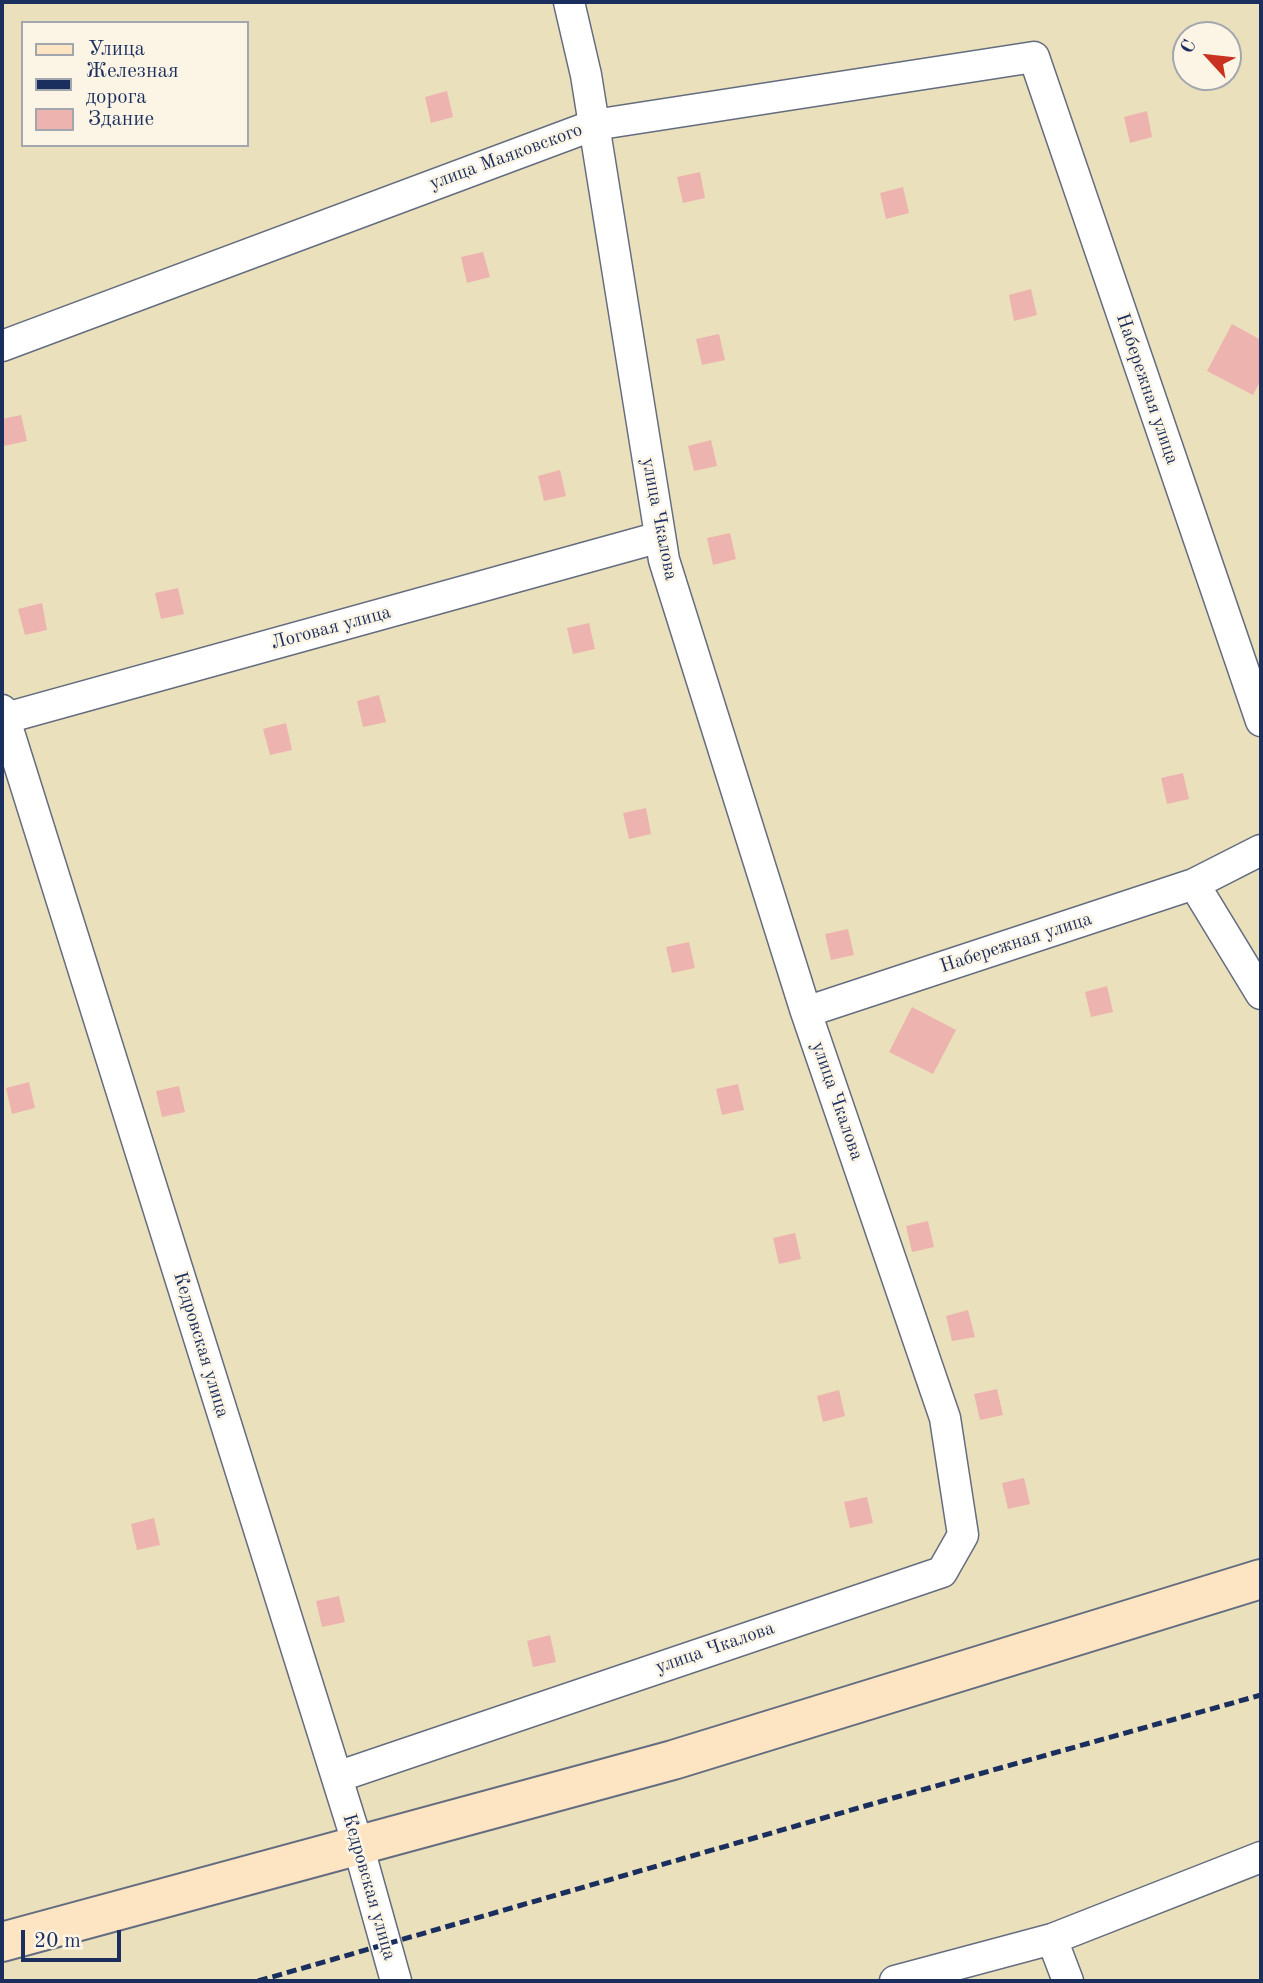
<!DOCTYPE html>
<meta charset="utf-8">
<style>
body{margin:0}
#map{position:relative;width:1263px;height:1983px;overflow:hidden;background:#ebe0bc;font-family:"Old Standard TT",serif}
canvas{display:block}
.frame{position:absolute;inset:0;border:4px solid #1b2f5e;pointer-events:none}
.legend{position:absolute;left:21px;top:21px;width:228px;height:126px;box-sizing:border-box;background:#fcf5e5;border:2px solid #a2a6af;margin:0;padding:9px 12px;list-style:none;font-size:21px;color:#1b2f5e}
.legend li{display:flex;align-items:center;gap:14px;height:35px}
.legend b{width:35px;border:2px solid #a2a6af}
.north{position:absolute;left:1172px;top:21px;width:70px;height:70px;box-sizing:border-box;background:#fcf5e5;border:2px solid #a2a6af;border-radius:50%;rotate:297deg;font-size:19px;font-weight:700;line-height:28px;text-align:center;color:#1b2f5e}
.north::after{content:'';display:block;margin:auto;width:24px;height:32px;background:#c8321e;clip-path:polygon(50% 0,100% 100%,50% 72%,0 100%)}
.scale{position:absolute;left:21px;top:1930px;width:100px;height:32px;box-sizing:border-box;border:4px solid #1b2f5e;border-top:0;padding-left:9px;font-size:21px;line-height:24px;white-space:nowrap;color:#1b2f5e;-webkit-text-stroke:5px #fcf5e5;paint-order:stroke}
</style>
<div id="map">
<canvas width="1263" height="1983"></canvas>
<div class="frame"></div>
<ul class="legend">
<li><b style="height:9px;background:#fde5c4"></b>Улица</li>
<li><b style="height:9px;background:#1b2f5e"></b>Железная дорога</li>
<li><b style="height:19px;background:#edb3ae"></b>Здание</li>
</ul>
<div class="north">С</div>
<div class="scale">20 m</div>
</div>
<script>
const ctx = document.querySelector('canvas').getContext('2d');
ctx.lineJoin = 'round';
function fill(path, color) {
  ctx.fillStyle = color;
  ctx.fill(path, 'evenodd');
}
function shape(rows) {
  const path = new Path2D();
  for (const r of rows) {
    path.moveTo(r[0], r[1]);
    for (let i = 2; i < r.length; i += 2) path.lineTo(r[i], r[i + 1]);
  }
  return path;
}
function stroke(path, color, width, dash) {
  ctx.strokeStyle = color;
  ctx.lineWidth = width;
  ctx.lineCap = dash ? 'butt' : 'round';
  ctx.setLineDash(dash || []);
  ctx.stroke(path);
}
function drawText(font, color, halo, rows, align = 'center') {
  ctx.font = font + ' "Old Standard TT",serif';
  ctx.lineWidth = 5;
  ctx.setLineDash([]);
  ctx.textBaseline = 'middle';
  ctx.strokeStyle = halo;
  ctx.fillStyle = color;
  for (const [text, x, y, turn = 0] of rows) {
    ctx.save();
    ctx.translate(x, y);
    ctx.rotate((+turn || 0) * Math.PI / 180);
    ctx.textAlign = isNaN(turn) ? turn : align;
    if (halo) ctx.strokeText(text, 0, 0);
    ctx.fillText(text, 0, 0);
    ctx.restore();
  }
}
const building = shape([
 [447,91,453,117,431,123,425,97],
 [1147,111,1152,137,1130,143,1124,117],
 [700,172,705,198,683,203,677,177],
 [903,187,909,213,886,219,880,193],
 [483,252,490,277,467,283,461,257],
 [1031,289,1037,315,1014,321,1009,295],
 [1232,324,1261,340,1261,380,1253,395,1207,371],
 [719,334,725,360,702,365,696,339],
 [21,415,27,441,4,446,2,436,2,419],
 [711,440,717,466,694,471,688,446],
 [560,470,566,496,544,501,538,476],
 [730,533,736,559,713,565,707,538],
 [178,588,184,614,161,619,155,593],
 [42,603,47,630,25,635,18,609],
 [589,623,595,649,573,654,567,628],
 [379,695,386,722,363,727,357,701],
 [286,723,292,750,270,755,263,729],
 [1183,773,1189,799,1167,804,1161,778],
 [646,808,651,834,629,839,623,813],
 [848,929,854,955,831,960,825,934],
 [689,942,695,968,672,973,666,947],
 [1107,986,1113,1012,1091,1017,1085,992],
 [912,1007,956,1030,933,1074,889,1052],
 [29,1082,35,1108,12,1114,6,1088],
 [738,1084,744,1110,722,1115,716,1089],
 [179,1086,185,1112,162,1117,156,1091],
 [928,1221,934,1247,912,1252,906,1226],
 [795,1233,801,1259,779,1264,773,1238],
 [968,1310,975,1337,952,1341,946,1316],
 [997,1389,1003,1415,980,1420,974,1394],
 [839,1390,845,1416,823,1422,817,1396],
 [1024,1478,1030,1504,1008,1509,1002,1483],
 [867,1497,873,1523,850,1528,844,1502],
 [154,1518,160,1545,137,1550,131,1524],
 [339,1596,345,1622,322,1627,316,1601],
 [550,1635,556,1662,533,1667,527,1641]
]);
const street = shape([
 [2,346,594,125,1034,57,1261,721],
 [2,710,358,1845,396,1981],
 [2,719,660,537],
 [1194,884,1261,994],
 [806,1012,1194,884,1261,850],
 [337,1777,942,1572,963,1535,945,1418,806,1012,664,560,586,75,569,2],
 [1052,1939,1068,1981],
 [895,1981,1052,1939,1261,1857]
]);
const secondary = shape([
 [2,1942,673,1760,1261,1579]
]);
const rail = shape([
 [258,1981,886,1800,1261,1695]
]);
const streetNames = [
 ["улица Маяковского",506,157,-20],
 ["Набережная улица",1147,389,71],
 ["улица Чкалова",659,519,79],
 ["Логовая улица",331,628,-15],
 ["Набережная улица",1016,943,-18],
 ["улица Чкалова",837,1101,71],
 ["Кедровская улица",201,1345,73],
 ["улица Чкалова",715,1648,-19],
 ["Кедровская улица",369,1887,74]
];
fill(building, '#edb3ae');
stroke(street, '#646d7f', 33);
stroke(secondary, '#646d7f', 42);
stroke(street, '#fff', 30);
stroke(secondary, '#fde5c4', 38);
stroke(rail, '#1b2f5e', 5, [10, 5]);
drawText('19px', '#1b2f5e', '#fcf5e5', streetNames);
</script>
